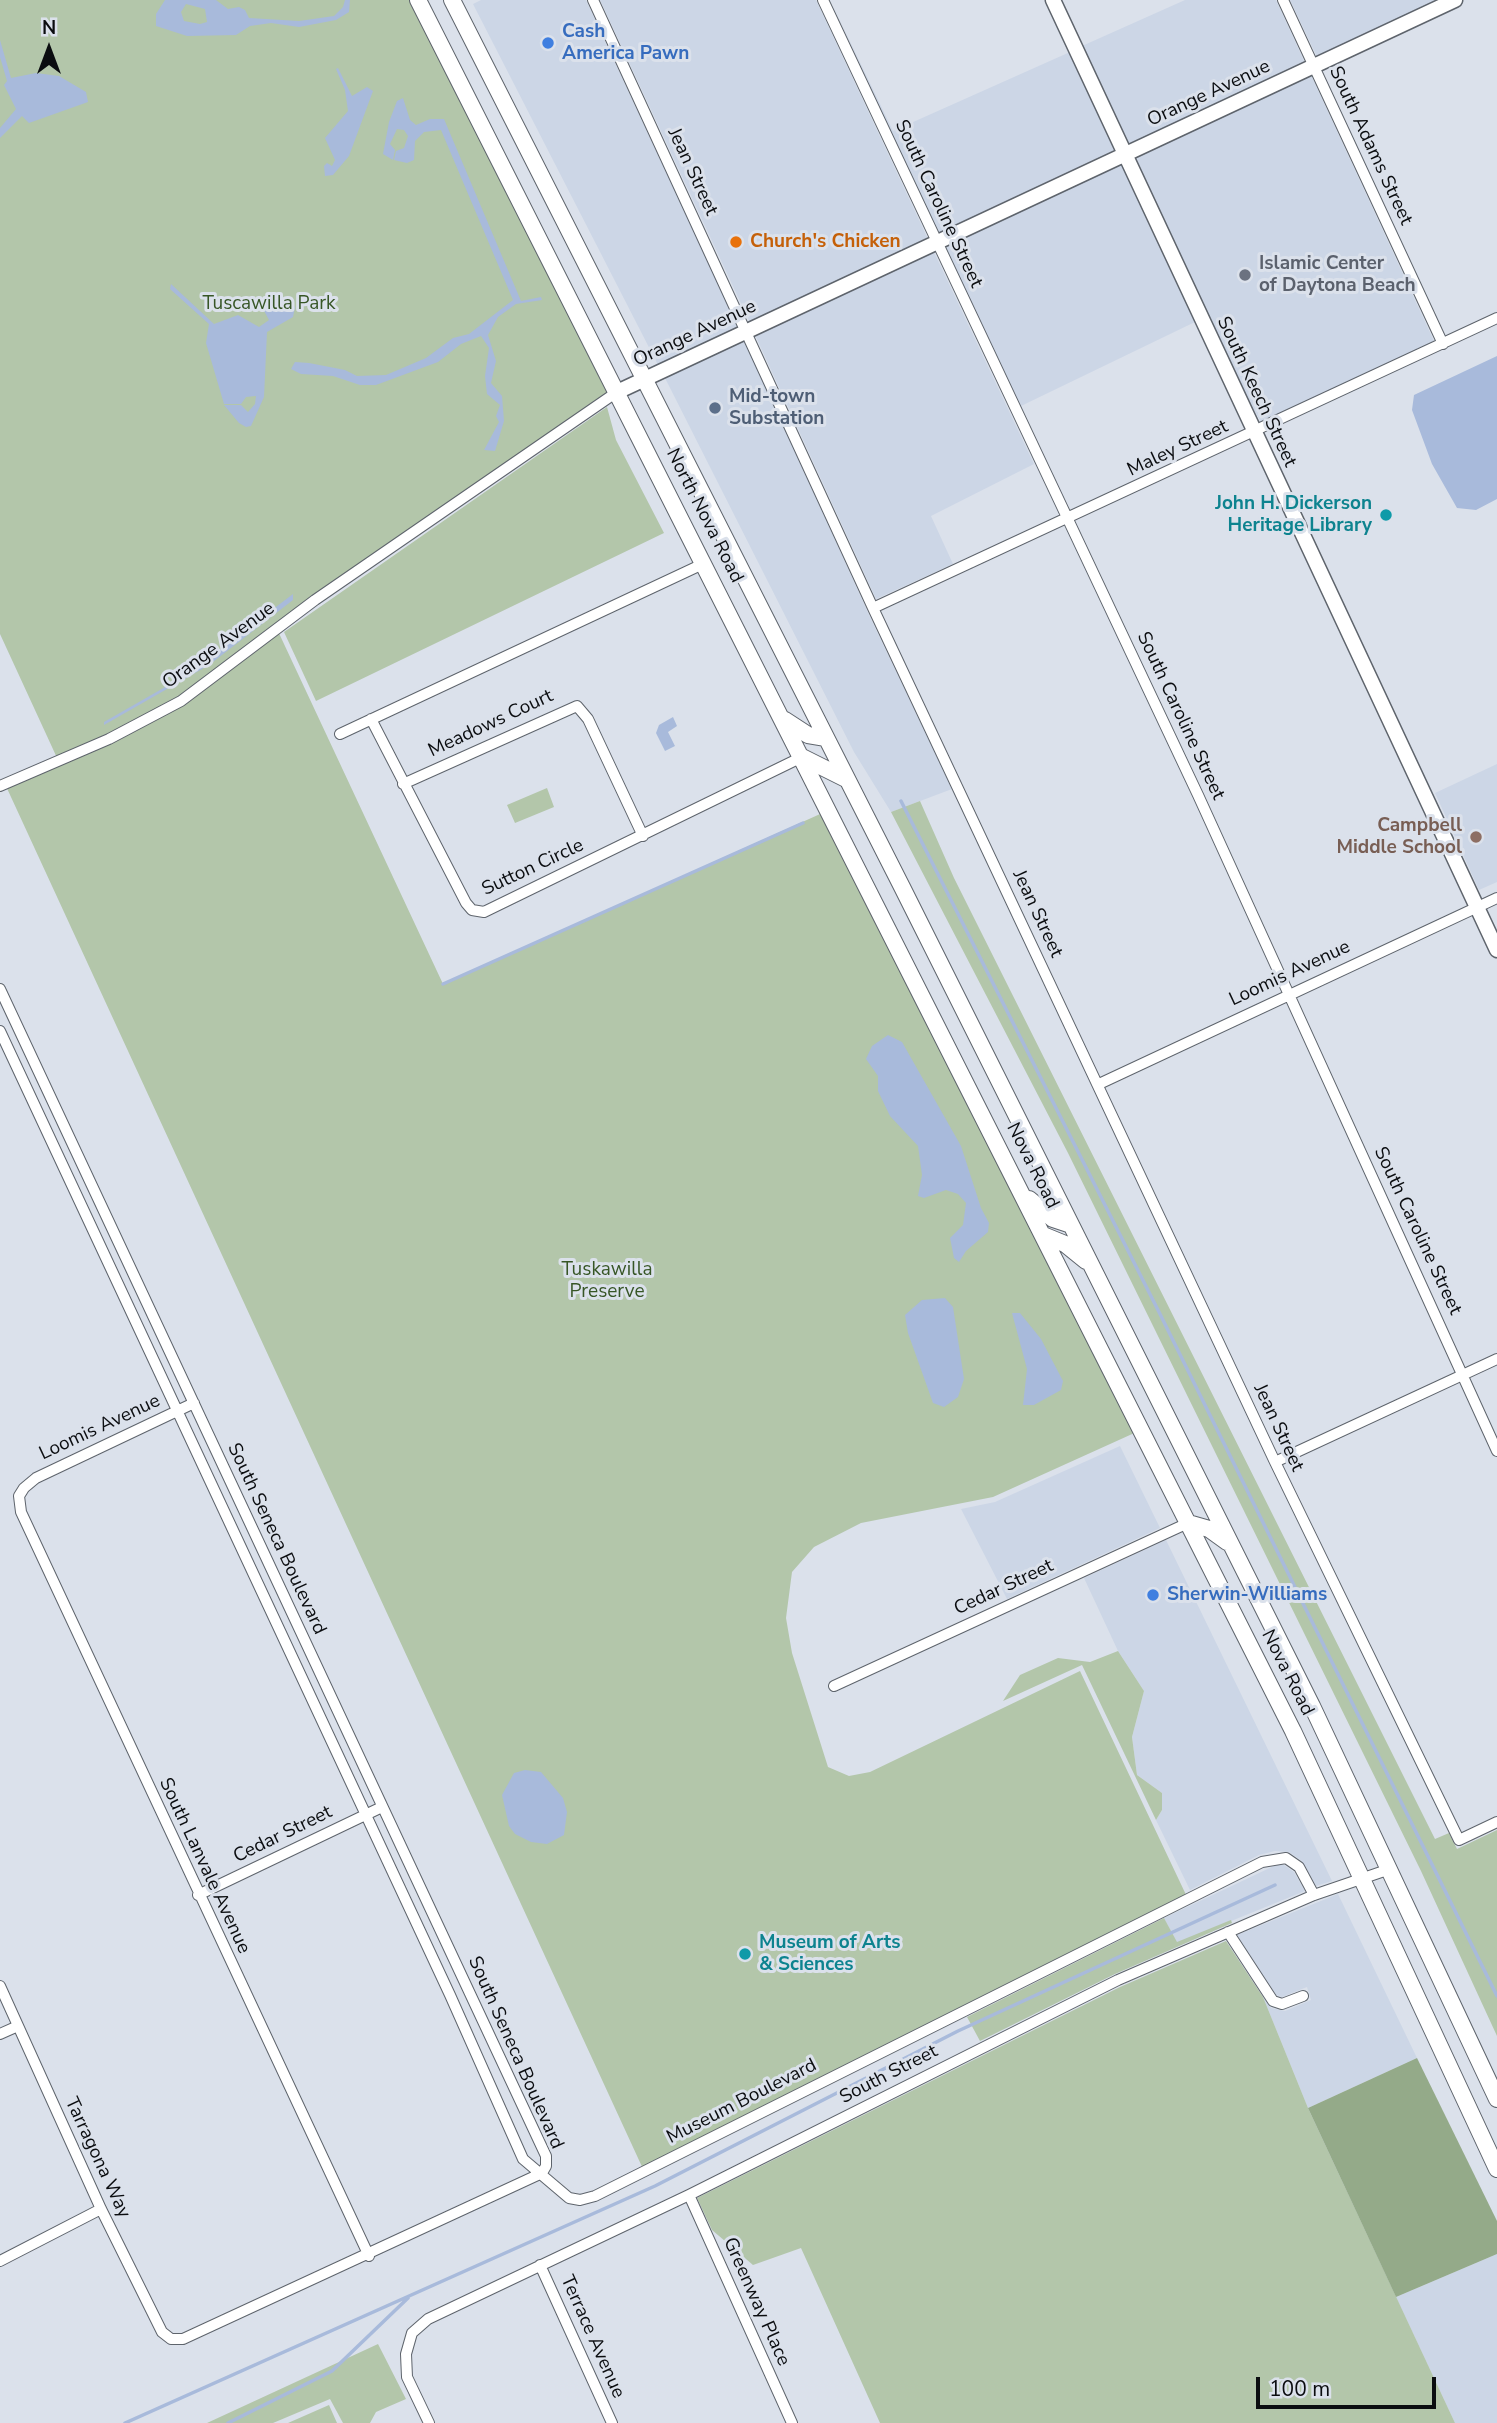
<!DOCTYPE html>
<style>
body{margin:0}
#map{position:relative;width:1497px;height:2423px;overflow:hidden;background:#dbe1eb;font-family:"Nunito Sans",sans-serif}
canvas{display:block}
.north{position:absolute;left:14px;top:14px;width:70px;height:70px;-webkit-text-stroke:5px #dbe1eb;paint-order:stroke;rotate:0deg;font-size:19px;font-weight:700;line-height:28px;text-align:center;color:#0b0d10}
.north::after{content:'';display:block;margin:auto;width:24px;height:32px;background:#0b0d10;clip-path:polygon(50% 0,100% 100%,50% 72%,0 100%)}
.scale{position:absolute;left:1256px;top:2377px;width:180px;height:32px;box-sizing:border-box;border:4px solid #0b0d10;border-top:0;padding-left:9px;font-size:21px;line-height:24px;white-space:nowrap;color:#0b0d10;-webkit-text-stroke:5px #dbe1eb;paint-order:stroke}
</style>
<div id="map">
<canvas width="1497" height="2423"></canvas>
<div class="north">N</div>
<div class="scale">100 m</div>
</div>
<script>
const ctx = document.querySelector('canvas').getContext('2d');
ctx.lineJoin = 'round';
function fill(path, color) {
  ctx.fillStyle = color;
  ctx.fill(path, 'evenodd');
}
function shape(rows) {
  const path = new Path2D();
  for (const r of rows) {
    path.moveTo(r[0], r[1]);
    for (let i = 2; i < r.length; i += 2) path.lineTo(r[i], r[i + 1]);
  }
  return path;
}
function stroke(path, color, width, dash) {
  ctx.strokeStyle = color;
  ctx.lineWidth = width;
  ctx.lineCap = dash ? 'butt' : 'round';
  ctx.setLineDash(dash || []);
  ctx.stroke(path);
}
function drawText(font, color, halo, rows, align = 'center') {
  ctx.font = font + ' "Nunito Sans",sans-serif';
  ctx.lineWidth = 6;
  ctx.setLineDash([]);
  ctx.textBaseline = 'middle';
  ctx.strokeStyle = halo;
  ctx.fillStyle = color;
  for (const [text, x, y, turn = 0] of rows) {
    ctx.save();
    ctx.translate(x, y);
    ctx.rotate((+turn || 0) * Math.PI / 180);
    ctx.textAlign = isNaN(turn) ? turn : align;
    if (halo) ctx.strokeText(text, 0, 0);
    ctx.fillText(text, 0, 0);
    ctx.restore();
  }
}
const built = shape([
 [481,0,586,0,738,328,658,365,473,4],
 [600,0,816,0,928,239,750,323],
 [830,0,893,131,1070,52,1116,151,939,234],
 [1185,0,1276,0,1305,63,1127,146,1082,46],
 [1290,0,1439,0,1317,57],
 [1311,75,1434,341,1261,422,1231,370,1133,158],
 [1122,164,1195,322,1021,406,1025,415,945,246],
 [934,252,1034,464,931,516,953,564,876,599,755,335],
 [744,340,870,617,952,789,891,812,854,752,665,378],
 [1497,764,1497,882,1479,890,1435,793],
 [1120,1446,1160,1528,1007,1599,961,1509,995,1502],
 [1166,1540,1332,1881,1316,1886,1302,1861,1289,1852,1275,1851,1259,1855,1190,1890,1156,1820,1162,1810,1162,1793,1137,1775,1132,1737,1144,1691,1118,1651,1084,1578],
 [1276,1865,1284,1865,1294,1872,1305,1891,1177,1943,1164,1918],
 [1338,1894,1417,2058,1308,2108,1263,1997,1271,2008,1285,2011,1311,2000,1307,1987,1282,1997,1276,1995,1237,1935],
 [1497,2254,1497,2423,1455,2423,1396,2297]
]);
const green = shape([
 [0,0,418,0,617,392,277,629,443,984,829,810,1141,1430,993,1497,861,1523,814,1547,792,1572,786,1618,792,1653,828,1767,849,1776,870,1772,1080,1671,1188,1899,644,2171,5,784,58,760,0,634],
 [607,407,616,440,664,533,316,701,284,632],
 [547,788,554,807,515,823,507,805],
 [920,801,954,878,1435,1839,1449,1833,1457,1849,1497,1830,1497,2036,1421,1871,1068,1153,891,812],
 [1118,1651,1144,1691,1132,1737,1137,1775,1162,1793,1162,1810,1156,1820,1082,1665,1003,1701,1020,1675,1058,1658,1090,1662],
 [1164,1918,1177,1942,1231,1920,1232,1923,1115,1974,980,2041,967,2017],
 [1226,1941,1263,1997,1308,2108,1455,2423,880,2423,801,2248,753,2265,712,2230,697,2198,1120,1987],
 [378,2344,406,2399,376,2412,370,2423,343,2423,330,2399,273,2423,207,2423],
 [329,2405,337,2423,288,2423]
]);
const forest = shape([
 [1417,2058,1497,2221,1497,2254,1396,2297,1308,2108]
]);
const water = shape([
 [165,0,216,0,228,9,239,7,245,10,249,18,299,21,334,16,343,7,345,0,350,0,349,12,336,20,299,27,271,23,250,26,236,35,187,36,156,26,156,14],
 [186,4,205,9,207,22,200,24,184,21,181,12],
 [0,40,11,78,36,73,59,76,86,92,88,102,29,123,22,116,0,138,0,128,16,109,4,85,7,81,0,57],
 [338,68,352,96,367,87,373,91,349,156,333,175,325,176,324,166,327,163,332,166,335,160,325,138,348,111,345,90,336,69],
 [403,98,410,120,416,125,430,119,444,119,521,301,541,297,542,300,516,304,498,317,488,335,496,361,491,383,502,396,504,421,495,451,484,450,499,422,496,416,500,405,487,394,485,376,489,348,481,336,461,344,438,362,376,385,360,385,333,376,301,374,291,369,295,362,309,363,345,370,357,376,386,375,426,358,453,338,469,334,513,300,441,130,424,132,415,141,414,160,407,163,394,160,396,151,404,148,408,136,404,130,397,129,390,144,395,150,393,160,383,154,389,122,397,101],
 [171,284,214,324,238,315,259,327,269,320,262,307,275,296,281,296,295,307,293,317,267,332,264,397,251,426,246,427,239,423,224,405,241,405,248,412,255,404,256,396,246,397,241,404,224,404,206,343,209,324,170,289],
 [1497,356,1497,499,1476,510,1457,508,1432,464,1412,410,1414,395],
 [293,594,293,600,209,665,104,725,104,722,188,674],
 [673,717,677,726,668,732,675,746,665,751,656,733,659,725],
 [888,1035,902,1042,961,1146,981,1208,989,1223,988,1232,966,1251,959,1262,954,1258,950,1238,963,1225,966,1203,958,1194,946,1190,924,1198,918,1196,922,1175,918,1146,890,1116,878,1091,878,1076,866,1059,872,1046],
 [945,1298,953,1307,964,1379,958,1397,944,1407,933,1403,908,1333,905,1315,922,1300],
 [1012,1313,1020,1313,1041,1339,1063,1381,1061,1390,1034,1405,1023,1405,1027,1369],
 [525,1770,541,1772,563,1798,567,1812,564,1835,547,1844,531,1842,515,1834,509,1826,502,1795,514,1773]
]);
const stream = shape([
 [901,801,1159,1312,1497,1996],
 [443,984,803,823],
 [125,2423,655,2186,958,2031,1275,1885],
 [228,2423,332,2371,408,2298]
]);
const street = shape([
 [593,0,873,608,1275,1462,1459,1840,1497,1822],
 [823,0,1198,795,1497,1451],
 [1283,0,1443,344],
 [873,608,1497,318],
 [371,719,466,903,472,910,484,912,802,757],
 [340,734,705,563],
 [403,784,577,706,588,719,643,836],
 [0,786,109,739,181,701,315,600,617,392],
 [0,989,546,2156,546,2166,542,2173],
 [0,1031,450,1995,523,2159,569,2198,580,2200,595,2196,1262,1862,1286,1858,1299,1867,1314,1895],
 [1099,1084,1497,898],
 [194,1403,36,1478,24,1488,19,1496,21,1512,369,2256],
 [1275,1462,1497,1359],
 [834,1686,1188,1523],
 [198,1895,382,1807],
 [1228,1932,1273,2001,1282,2004,1303,1996],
 [0,1986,101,2209,162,2332,171,2339,183,2339,542,2173],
 [0,2034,18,2026],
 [689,2195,792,2423],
 [0,2261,101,2209],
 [540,2265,612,2423],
 [429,2423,407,2377,406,2354,412,2333,428,2319,689,2195,1118,1980,1314,1895,1390,1869]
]);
const secondary = shape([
 [1053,0,1497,950],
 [617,392,1455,0]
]);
const primary = shape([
 [418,0,1293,1731,1497,2169],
 [452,0,902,887,1312,1706,1497,2099],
 [785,720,808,735,826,738],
 [802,757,846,779],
 [1029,1199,1053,1219,1071,1225],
 [1043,1235,1065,1244,1086,1261],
 [1188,1523,1209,1529,1227,1542]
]);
const markers = [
 [548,43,7,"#3f7fe0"],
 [736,242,7,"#e8710a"],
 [1245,275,7,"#6b7280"],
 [715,408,7,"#5c6f8a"],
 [1386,515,7,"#0f9aa8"],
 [1476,837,7,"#8d6e63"],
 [1153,1595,7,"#3f7fe0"],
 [745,1954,7,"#0f9aa8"]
];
const shopNames = [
 ["Cash",562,32],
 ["America Pawn",562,54],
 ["Sherwin-Williams",1167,1595]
];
const streetNames = [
 ["Orange Avenue",1209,94,-25],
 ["South Adams Street",1370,146,65],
 ["Jean Street",692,172,65],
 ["South Caroline Street",938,204,65],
 ["Orange Avenue",695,334,-25],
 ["South Keech Street",1256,392,65],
 ["Maley Street",1178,449,-25],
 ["North Nova Road",704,516,63],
 ["Orange Avenue",219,646,-36],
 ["South Caroline Street",1180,716,65],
 ["Meadows Court",491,724,-25],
 ["Sutton Circle",533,868,-25],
 ["Jean Street",1037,914,65],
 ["Loomis Avenue",1290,974,-25],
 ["Nova Road",1032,1166,63],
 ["South Caroline Street",1417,1231,65],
 ["Loomis Avenue",100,1428,-25],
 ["Jean Street",1278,1428,65],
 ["South Seneca Boulevard",276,1539,65],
 ["Cedar Street",1004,1588,-25],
 ["Nova Road",1287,1673,63],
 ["Cedar Street",283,1835,-26],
 ["South Lanvale Avenue",204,1866,65],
 ["South Seneca Boulevard",515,2053,66],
 ["South Street",889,2075,-27],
 ["Museum Boulevard",742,2102,-27],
 ["Tarragona Way",97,2158,65],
 ["Greenway Place",756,2302,66],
 ["Terrace Avenue",592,2337,66]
];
const foodNames = [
 ["Church's Chicken",750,242]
];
const worshipNames = [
 ["Islamic Center",1259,264],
 ["of Daytona Beach",1259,286]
];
const parkNames = [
 ["Tuscawilla Park",269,304],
 ["Tuskawilla",607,1270],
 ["Preserve",607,1292]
];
const serviceNames = [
 ["Mid-town",729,397],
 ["Substation",729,419]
];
const cultureNames = [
 ["John H. Dickerson",1372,504],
 ["Heritage Library",1372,526],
 ["Museum of Arts",759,1943,"left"],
 ["& Sciences",759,1965,"left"]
];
const educationNames = [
 ["Campbell",1462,826],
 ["Middle School",1462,848]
];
fill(built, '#ccd6e6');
fill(green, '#b3c6aa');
fill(forest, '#94aa89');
fill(water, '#a8badb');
stroke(stream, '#a8badb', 3.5);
stroke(street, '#5e646c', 12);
stroke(secondary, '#5e646c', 17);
stroke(primary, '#5e646c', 18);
stroke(street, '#fff', 10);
stroke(secondary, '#fff', 14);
stroke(primary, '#fff', 16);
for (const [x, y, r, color] of markers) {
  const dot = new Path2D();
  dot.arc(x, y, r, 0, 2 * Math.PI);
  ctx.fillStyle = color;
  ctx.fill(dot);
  stroke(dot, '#dbe1eb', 2.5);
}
drawText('bold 19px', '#366cbe', '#dbe1eb', shopNames, 'left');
drawText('19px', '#0b0d10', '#dbe1eb', streetNames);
drawText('bold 19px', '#c56008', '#dbe1eb', foodNames, 'left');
drawText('bold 19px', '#5b616d', '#dbe1eb', worshipNames, 'left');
drawText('19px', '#375626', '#dbe1eb', parkNames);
drawText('bold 19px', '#4e5e75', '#dbe1eb', serviceNames, 'left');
drawText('bold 19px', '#0d838f', '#dbe1eb', cultureNames, 'right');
drawText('bold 19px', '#785e54', '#dbe1eb', educationNames, 'right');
</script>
